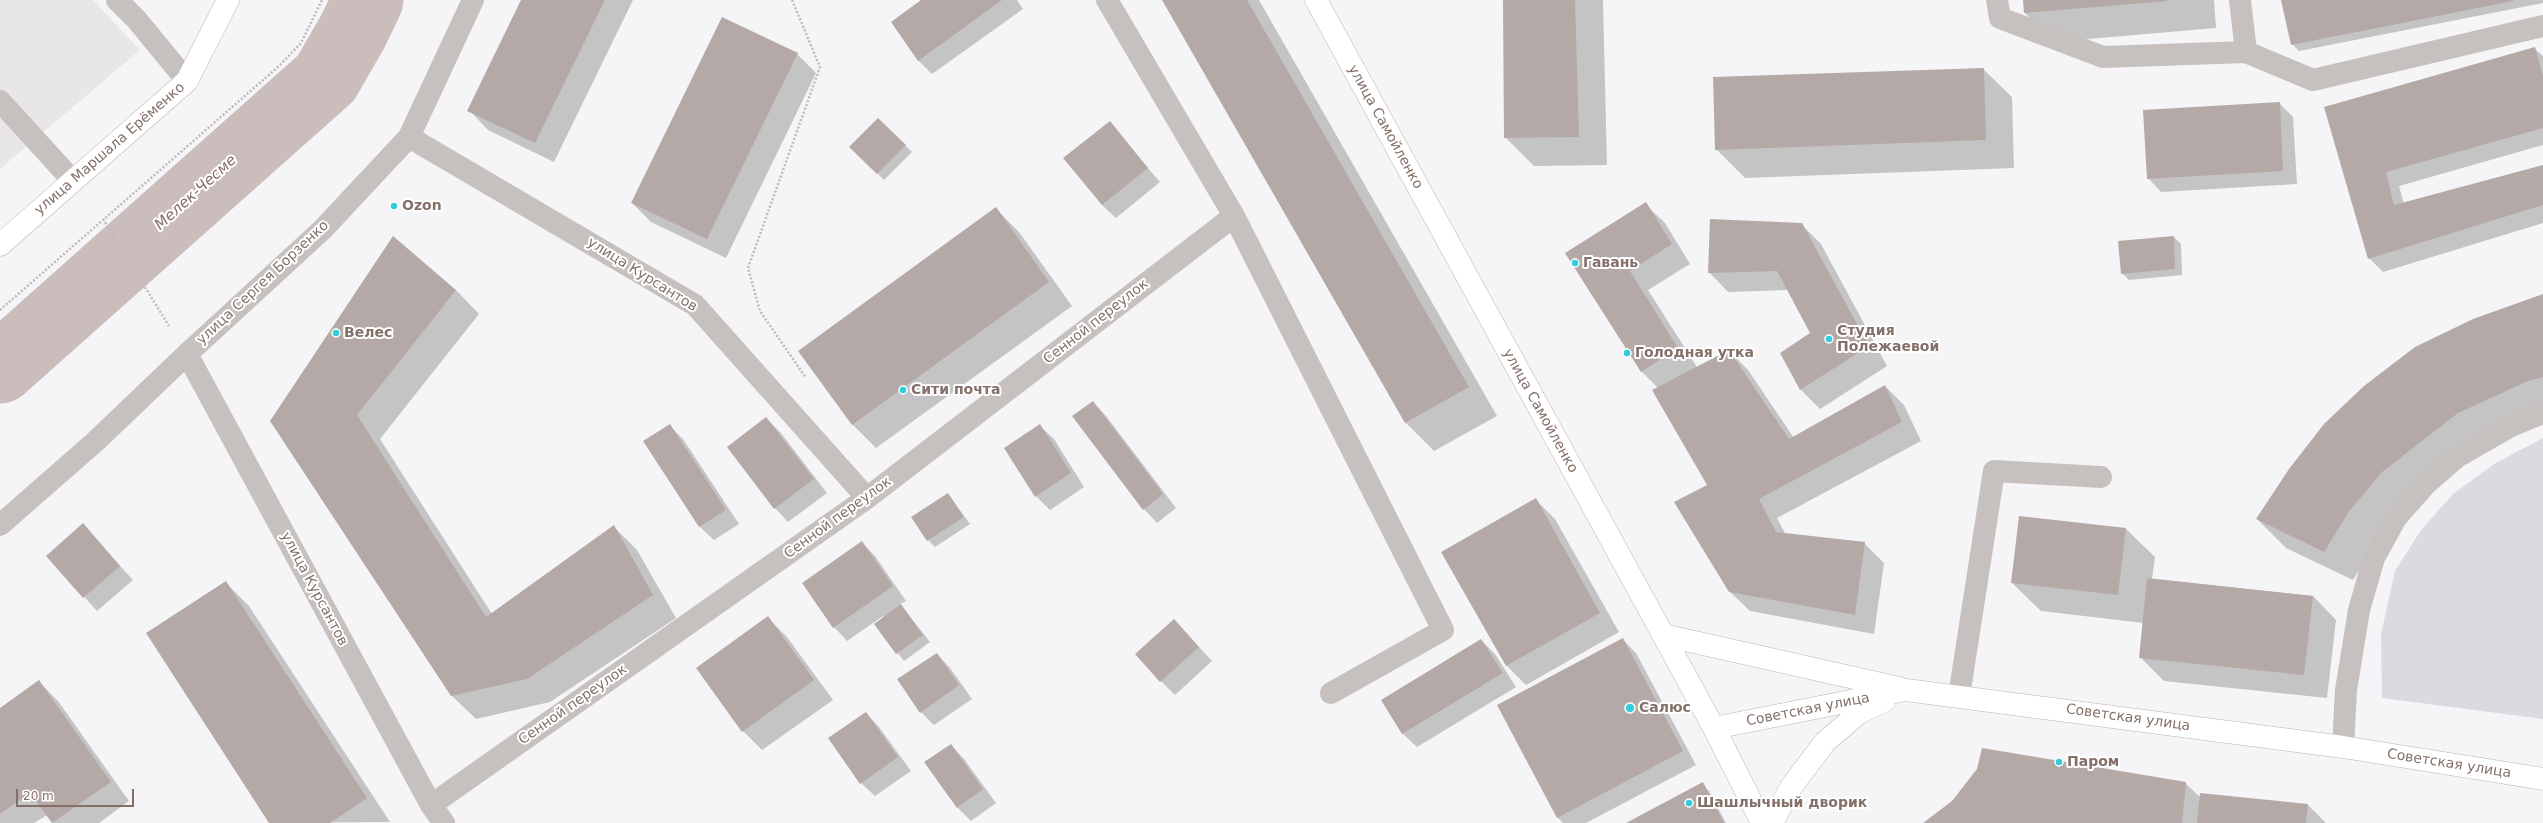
<!DOCTYPE html>
<meta charset="utf-8">
<style>
body{margin:0}
#map{position:relative;width:2543px;height:823px;overflow:hidden;background:#f5f5f7;font-family:"DejaVu Sans",sans-serif}
canvas{display:block}
.scale{position:absolute;left:16px;top:789px;width:118px;height:18px;box-sizing:border-box;border:2px solid #847068;border-top:0;padding-left:5px;font-size:12px;line-height:14px;white-space:nowrap;color:#847068;-webkit-text-stroke:3px #fff;paint-order:stroke}
</style>
<div id="map">
<canvas width="2543" height="823"></canvas>
<div class="scale">20 m</div>
</div>
<script>
const ctx = document.querySelector('canvas').getContext('2d');
ctx.lineJoin = 'round';
function fill(path, color) {
  ctx.fillStyle = color;
  ctx.fill(path, 'evenodd');
}
function shape(rows) {
  const path = new Path2D();
  for (const r of rows) {
    path.moveTo(r[0], r[1]);
    for (let i = 2; i < r.length; i += 2) path.lineTo(r[i], r[i + 1]);
  }
  return path;
}
function stroke(path, color, width, dash) {
  ctx.strokeStyle = color;
  ctx.lineWidth = width;
  ctx.lineCap = dash ? 'butt' : 'round';
  ctx.setLineDash(dash || []);
  ctx.stroke(path);
}
function drawText(font, color, halo, rows, align = 'center') {
  ctx.font = font + ' "DejaVu Sans",sans-serif';
  ctx.lineWidth = 4;
  ctx.setLineDash([]);
  ctx.textBaseline = 'middle';
  ctx.strokeStyle = halo;
  ctx.fillStyle = color;
  for (const [text, x, y, turn = 0] of rows) {
    ctx.save();
    ctx.translate(x, y);
    ctx.rotate((+turn || 0) * Math.PI / 180);
    ctx.textAlign = isNaN(turn) ? turn : align;
    if (halo) ctx.strokeText(text, 0, 0);
    ctx.fillText(text, 0, 0);
    ctx.restore();
  }
}
const built = shape([
 [0,0,93,0,140,50,0,169]
]);
const green = shape([
 [2543,438,2543,719,2382,698,2381,634,2395,571,2421,530,2453,494,2494,464]
]);
const shadow = shape([
 [522,0,633,0,554,162,488,130,469,110],
 [923,0,1017,0,1023,9,932,74,918,60],
 [1163,0,1259,0,1497,416,1434,451,1405,422],
 [1504,0,1603,0,1607,165,1534,166,1505,137],
 [2024,0,2214,0,2216,28,2053,42,2025,13],
 [2282,0,2543,0,2543,3,2299,51,2292,44],
 [2535,49,2543,56,2543,145,2399,186,2404,204,2543,166,2543,223,2383,272,2369,258,2325,108],
 [797,54,816,73,726,258,651,222,632,203],
 [1983,69,2012,97,2014,168,1745,178,1716,149],
 [2279,103,2293,117,2297,184,2161,192,2148,178],
 [878,119,912,152,884,180,851,147],
 [1109,123,1160,182,1116,218,1102,205],
 [1645,204,1665,223,1690,264,1648,290,1697,367,1729,351,1748,370,1794,438,1885,386,1904,405,1921,441,1777,518,1786,535,1864,543,1884,563,1874,634,1750,611,1730,592,1709,486,1658,388,1641,371,1567,253],
 [995,208,1019,232,1072,306,876,448,853,425,799,351],
 [1801,224,1821,244,1887,366,1820,409,1801,390,1781,353,1811,334,1788,290,1728,292,1709,272],
 [2174,237,2181,244,2182,275,2129,280,2122,273],
 [456,290,479,314,380,439,492,614,614,527,637,550,676,618,550,702,476,719,452,696,271,421],
 [2543,295,2543,415,2487,441,2379,539,2353,580,2286,548,2257,519],
 [1093,402,1106,416,1176,508,1157,523,1144,509],
 [766,418,780,432,827,493,788,522,775,508],
 [669,425,683,439,739,524,714,540,700,527,645,441],
 [1040,426,1054,439,1084,487,1050,510,1036,496],
 [948,494,970,524,935,547,928,540],
 [1536,500,1555,519,1619,632,1526,685,1506,665],
 [83,525,133,580,97,611,47,556],
 [2126,529,2155,557,2152,579,2313,596,2336,620,2327,698,2164,681,2140,657,2144,623,2041,611,2012,583],
 [862,543,875,556,906,601,900,604,930,642,904,661,875,624,884,618,883,616,847,641,834,627],
 [226,583,249,606,390,822,271,823],
 [768,618,787,637,833,700,762,750,743,731],
 [1174,620,1212,661,1175,695,1161,681],
 [1481,640,1495,654,1516,687,1417,747,1403,734,1382,700],
 [1623,640,1636,653,1696,765,1586,823,1563,823,1557,817],
 [937,654,950,668,972,699,934,725,921,712],
 [39,682,58,701,129,801,99,823,53,823,47,815,34,823,0,823,0,709],
 [866,713,879,727,911,771,875,796,861,783],
 [951,745,964,759,996,803,971,821,957,807],
 [2185,783,2201,798,2308,805,2326,823,1924,823],
 [1702,784,1709,791,1726,823,1629,823]
]);
const river = shape([
 [0,368,326,78,353,31,368,0]
]);
const building = shape([
 [521,0,605,0,535,143,467,111],
 [921,0,1002,0,918,61,891,22],
 [1162,0,1247,0,1469,387,1405,423],
 [1503,0,1575,0,1579,137,1504,138],
 [2023,0,2167,0,2167,1,2024,13],
 [2281,0,2513,0,2513,1,2291,45],
 [722,17,798,53,707,239,631,203],
 [2535,47,2543,76,2543,128,2386,172,2394,205,2543,165,2543,205,2368,259,2324,107],
 [1984,68,1986,140,1715,150,1713,77],
 [2280,102,2283,171,2147,179,2143,110],
 [878,118,906,145,877,174,849,147],
 [1110,121,1148,168,1102,205,1063,158],
 [1646,202,1672,244,1630,271,1678,348,1641,372,1565,253],
 [996,207,1049,282,852,425,798,351],
 [1710,219,1802,223,1869,346,1800,390,1780,353,1810,333,1777,271,1708,273],
 [393,236,456,290,357,415,486,617,614,525,653,595,527,679,451,696,270,421],
 [2174,236,2175,269,2121,274,2118,241],
 [2543,294,2543,377,2528,381,2458,413,2382,472,2350,510,2324,552,2256,519,2289,469,2324,424,2364,386,2415,347,2473,319],
 [1729,350,1789,439,1885,385,1902,422,1759,499,1776,532,1865,542,1855,615,1729,592,1674,502,1707,485,1652,390],
 [1093,401,1163,494,1143,510,1072,416],
 [766,417,814,479,774,509,727,447],
 [670,424,726,510,699,527,643,441],
 [1040,424,1071,473,1035,497,1004,448],
 [948,493,964,517,927,541,911,517],
 [1536,498,1600,613,1506,666,1441,552],
 [2019,516,2126,528,2118,595,2011,583],
 [83,523,120,566,83,598,46,556],
 [862,541,893,586,833,628,802,583],
 [2147,578,2313,596,2304,675,2139,658],
 [226,581,367,798,330,823,269,823,146,633],
 [901,604,923,635,896,654,874,624],
 [768,616,814,680,742,732,696,668],
 [1174,619,1199,647,1160,682,1135,654],
 [1623,638,1683,751,1557,818,1497,705],
 [1481,639,1503,673,1402,734,1381,700],
 [937,653,959,685,920,713,897,679],
 [39,680,111,782,52,823,30,793,0,814,0,708],
 [866,712,898,757,860,784,828,738],
 [951,744,983,789,957,808,924,762],
 [1982,748,2186,782,2182,823,1923,823,1952,801,1977,769],
 [1703,782,1724,823,1626,823],
 [2200,793,2308,804,2306,823,2197,823]
]);
const path = shape([
 [792,0,820,67,748,268,760,311,806,378],
 [103,219,169,326],
 [0,310,278,67,301,43,322,0]
]);
const minor = shape([
 [117,0,137,20,187,81],
 [1107,0,1234,216,1443,630,1331,693],
 [1997,0,2000,18,2103,57,2246,52,2313,80,2543,26],
 [2240,0,2246,52],
 [0,101,73,181],
 [409,137,695,305,867,498],
 [187,354,431,805,444,823],
 [0,525,96,441,187,354,323,229,409,137,473,0],
 [1959,696,1994,471,2101,477],
 [2343,747,2346,690,2359,610,2374,558,2396,518,2426,484,2457,457,2511,426,2543,413],
 [431,805,867,498,1234,216]
]);
const major = shape([
 [1316,0,1714,728,1762,823],
 [0,245,187,81,228,0],
 [1663,635,1899,688],
 [1714,728,1906,690,2343,747,2543,779],
 [1772,823,1791,787,1825,742,1859,713,1884,701]
]);
const markers = [
 [394,206,4,"#30cddc"],
 [1575,263,4,"#30cddc"],
 [336,333,4,"#30cddc"],
 [1829,339,4,"#30cddc"],
 [1627,353,4,"#30cddc"],
 [903,390,4,"#30cddc"],
 [1630,708,5,"#30cddc"],
 [2059,762,4,"#30cddc"],
 [1689,803,4,"#30cddc"]
];
const streetNames = [
 ["улица Самойленко",1385,127,61],
 ["улица Маршала Ерёменко",110,149,-41],
 ["улица Курсантов",642,275,32],
 ["улица Сергея Борзенко",263,283,-43],
 ["Сенной переулок",1096,322,-38],
 ["улица Самойленко",1540,411,61],
 ["Сенной переулок",838,518,-36],
 ["улица Курсантов",314,589,62],
 ["Сенной переулок",573,705,-35],
 ["Советская улица",1808,710,-11],
 ["Советская улица",2128,718,8],
 ["Советская улица",2449,764,9]
];
const poiNames = [
 ["Ozon",402,206],
 ["Гавань",1583,263],
 ["Студия",1837,331],
 ["Полежаевой",1837,347],
 ["Велес",344,333],
 ["Голодная утка",1635,353],
 ["Сити почта",911,390],
 ["Салюс",1639,708],
 ["Паром",2067,762],
 ["Шашлычный дворик",1697,803]
];
const waterNames = [
 ["Мелек-Чесме",196,193,-42]
];
fill(built, '#e8e6e8');
fill(green, '#dcd9e1');
fill(shadow, '#0003');
stroke(river, '#cabdbb', 71);
fill(building, '#b4a9a6');
stroke(major, '#bbb5b2', 23);
stroke(path, '#bebab9', 2.5, [2, 2]);
stroke(minor, '#c6c1be', 22);
stroke(major, '#fff', 22);
for (const [x, y, r, color] of markers) {
  const dot = new Path2D();
  dot.arc(x, y, r, 0, 2 * Math.PI);
  ctx.fillStyle = color;
  ctx.fill(dot);
  stroke(dot, '#fff', 1.5);
}
drawText('14px', '#847068', '#fff', streetNames);
drawText('bold 14px', '#847068', '#fff', poiNames, 'left');
drawText('italic 15px', '#876c69', '#fff', waterNames);
</script>
